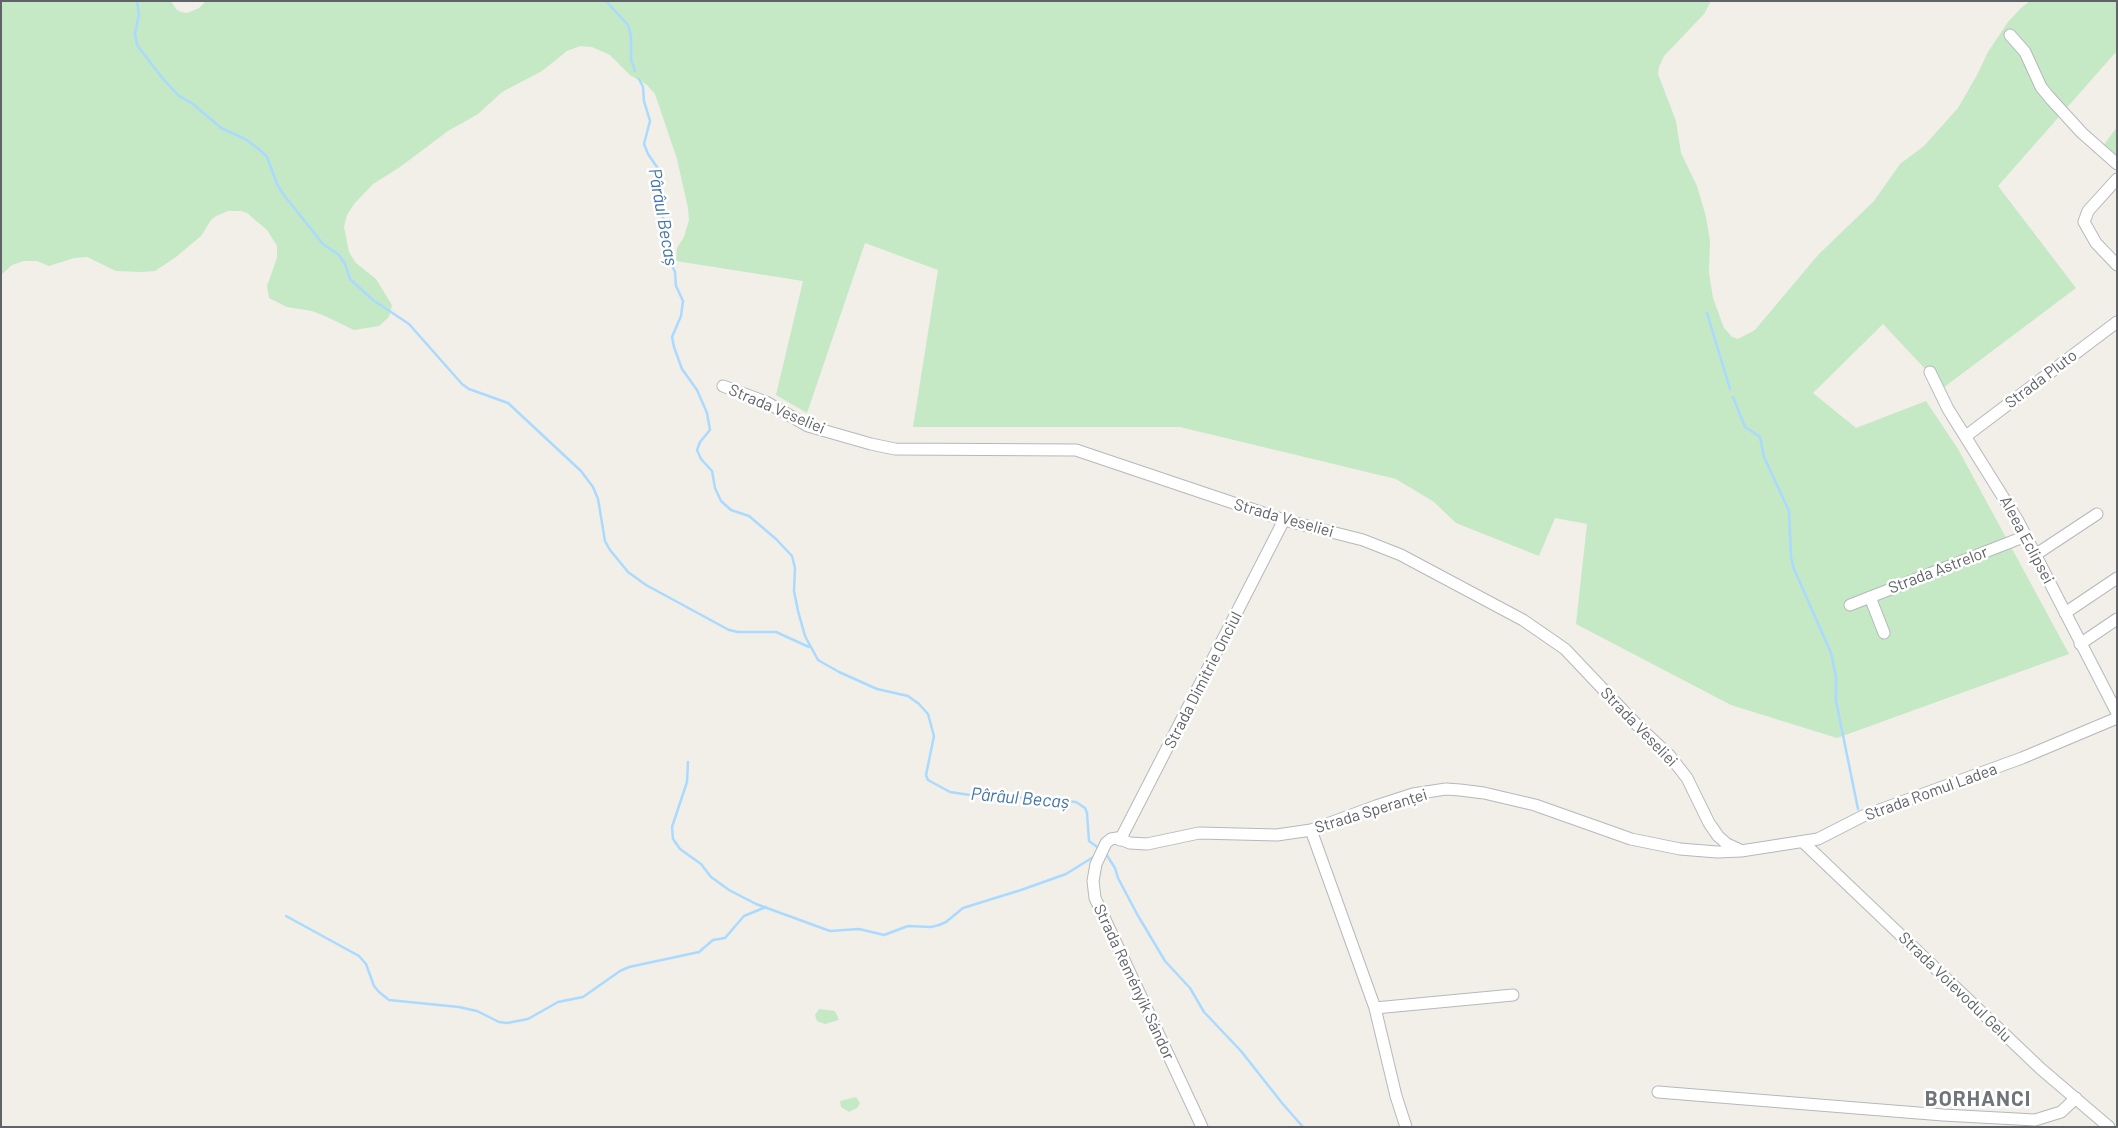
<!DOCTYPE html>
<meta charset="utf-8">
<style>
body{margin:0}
#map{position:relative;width:2118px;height:1128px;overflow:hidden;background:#f1efe8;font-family:Barlow,sans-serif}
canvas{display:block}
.frame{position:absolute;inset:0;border:2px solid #5f6368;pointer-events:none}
</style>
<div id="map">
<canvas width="2118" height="1128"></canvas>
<div class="frame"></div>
</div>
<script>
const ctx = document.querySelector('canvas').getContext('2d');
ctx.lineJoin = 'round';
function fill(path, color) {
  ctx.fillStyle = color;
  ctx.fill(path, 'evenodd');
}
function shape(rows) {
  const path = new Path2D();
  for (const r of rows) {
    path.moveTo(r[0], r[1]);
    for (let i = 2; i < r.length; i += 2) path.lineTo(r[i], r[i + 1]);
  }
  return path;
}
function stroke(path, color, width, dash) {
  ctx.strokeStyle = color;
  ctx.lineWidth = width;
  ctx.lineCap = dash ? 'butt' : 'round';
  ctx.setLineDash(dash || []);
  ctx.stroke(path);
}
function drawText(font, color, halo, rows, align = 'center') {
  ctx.font = font + ' Barlow,sans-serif';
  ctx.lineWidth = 5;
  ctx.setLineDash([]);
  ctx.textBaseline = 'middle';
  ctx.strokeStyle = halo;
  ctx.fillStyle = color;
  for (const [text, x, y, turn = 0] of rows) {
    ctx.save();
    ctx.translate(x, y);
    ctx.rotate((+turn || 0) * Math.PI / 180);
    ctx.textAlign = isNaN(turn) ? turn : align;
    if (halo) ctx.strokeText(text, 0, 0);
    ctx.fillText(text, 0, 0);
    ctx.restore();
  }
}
const green = shape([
 [1,1,171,1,176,9,181,12,187,13,199,8,206,1,1711,1,1704,14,1664,56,1659,67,1658,74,1676,121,1681,153,1697,186,1706,217,1710,241,1709,273,1713,298,1724,328,1732,337,1738,339,1755,330,1818,255,1874,201,1900,164,1924,146,1958,108,1977,75,1988,52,2008,22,2021,8,2030,1,2117,1,2117,54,2115,53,1998,186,2076,288,1943,388,1883,324,1813,393,1856,428,1926,401,1958,449,2069,654,1837,738,1731,705,1576,624,1587,524,1555,518,1539,556,1456,523,1434,502,1396,479,1180,427,913,427,938,270,865,243,807,413,776,395,803,281,676,261,677,248,684,237,689,220,688,208,677,159,655,94,647,85,630,75,610,55,592,47,580,46,567,51,542,71,502,92,478,114,448,131,400,167,373,184,354,204,347,215,344,227,349,252,356,263,376,279,392,305,389,317,379,326,354,330,325,316,312,311,287,307,269,298,267,286,277,258,277,246,267,230,247,213,241,211,228,211,216,216,211,220,201,236,176,257,155,271,142,272,116,271,87,257,74,258,49,266,37,261,24,261,12,265,1,275],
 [2117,127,2117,161,2103,146],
 [819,1009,835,1011,839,1020,825,1024,817,1021,815,1015],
 [856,1097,860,1103,857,1108,849,1112,841,1107,840,1101]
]);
const stream = shape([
 [137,1,139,14,135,33,137,45,163,79,179,96,193,104,221,128,245,139,260,150,267,157,277,184,283,194,323,244,339,255,345,264,350,279,373,300,409,324,462,384,469,389,508,403,581,471,593,487,598,499,605,541,610,550,628,572,646,585,729,630,738,632,776,632,809,647],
 [606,1,628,25,631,36,631,59,635,71],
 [639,79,643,87,644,101,650,121,644,144,648,154,659,170,659,207,668,231,666,253,675,272,676,286,683,301,681,316,672,337,674,347,682,369,697,390,707,413,710,430,700,442,697,450,701,459,712,471,715,488,721,501,731,510,749,516,776,539,792,556,795,568,794,591,798,611,805,636,818,660,839,672,877,689,908,696,919,704,928,714,934,736,926,775,928,780,950,792,970,795,990,795,1076,802,1085,808,1087,813,1089,841,1100,849],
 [1707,313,1730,389],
 [1733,397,1745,427,1760,437,1764,457,1789,511,1791,557,1794,569,1831,653,1836,677,1836,701,1858,809],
 [688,762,687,782,672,827,673,839,680,849,701,864,711,877,729,890,756,904,830,931,859,929,884,935,908,926,931,927,939,925,946,922,963,908,1021,890,1066,874,1095,856],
 [1106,854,1115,868,1118,878,1137,914,1165,961,1190,988,1204,1012,1241,1051,1282,1103,1303,1127],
 [286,916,359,956,366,964,374,986,379,992,389,1000,459,1007,477,1011,499,1022,507,1023,528,1019,558,1002,583,997,620,971,629,967,699,952,713,940,725,938,744,916,766,907]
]);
const minor = shape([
 [2010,35,2025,52,2041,87,2050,98,2082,133,2117,164],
 [2117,179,2088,211,2084,222,2096,243,2117,265],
 [1930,372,1948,409,2018,521,2117,713],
 [723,386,766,402,808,426,871,444,895,449,1076,450,1284,520,1363,540,1401,555,1523,620,1565,649,1636,724,1669,755,1687,778,1709,823,1718,836,1727,844,1740,850],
 [1966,436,2117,322],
 [2035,555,2097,514],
 [1870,597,1884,633],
 [1850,605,2026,536],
 [2065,613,2117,578],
 [2080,644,2117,619],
 [1311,830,1375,1008,1396,1096,1406,1127],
 [1120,840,1284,520],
 [1804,843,2041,1069,2109,1127],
 [1375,1008,1513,995],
 [1658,1092,1943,1115,2035,1120,2061,1112,2076,1098],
 [1202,1127,1095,898,1093,881,1096,864,1106,843,1111,839,1117,838,1130,843,1147,844,1199,833,1277,835,1311,830,1376,806,1413,794,1446,789,1460,790,1484,793,1535,805,1631,839,1680,849,1717,852,1741,851,1818,839,1863,816,2022,758,2117,718]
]);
const streetNames = [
 ["Strada Pluto",2041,379,-37],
 ["Strada Veseliei",777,409,23],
 ["Strada Veseliei",1284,518,16],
 ["Aleea Eclipsei",2027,540,62],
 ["Strada Astrelor",1938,570,-21],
 ["Strada Dimitrie Onciul",1203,680,-63],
 ["Strada Veseliei",1639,727,46],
 ["Strada Romul Ladea",1931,792,-20],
 ["Strada Speranței",1371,811,-17],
 ["Strada Reményik Sándor",1134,982,65],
 ["Strada Voievodul Gelu",1955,987,44]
];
const waterNames = [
 ["Pârâul Becaș",663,217,80],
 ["Pârâul Becaș",1020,798,5]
];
const districtNames = [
 ["BORHANCI",1978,1099]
];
fill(green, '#c5e8c5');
stroke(stream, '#aadaff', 2.5);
stroke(minor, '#b5b8bc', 13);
stroke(minor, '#fff', 11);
drawText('16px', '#5f6368', '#fff', streetNames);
drawText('italic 18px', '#4174aa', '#fff', waterNames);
ctx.letterSpacing = '1px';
drawText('bold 21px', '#70757a', '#fff', districtNames);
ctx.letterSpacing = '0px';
</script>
